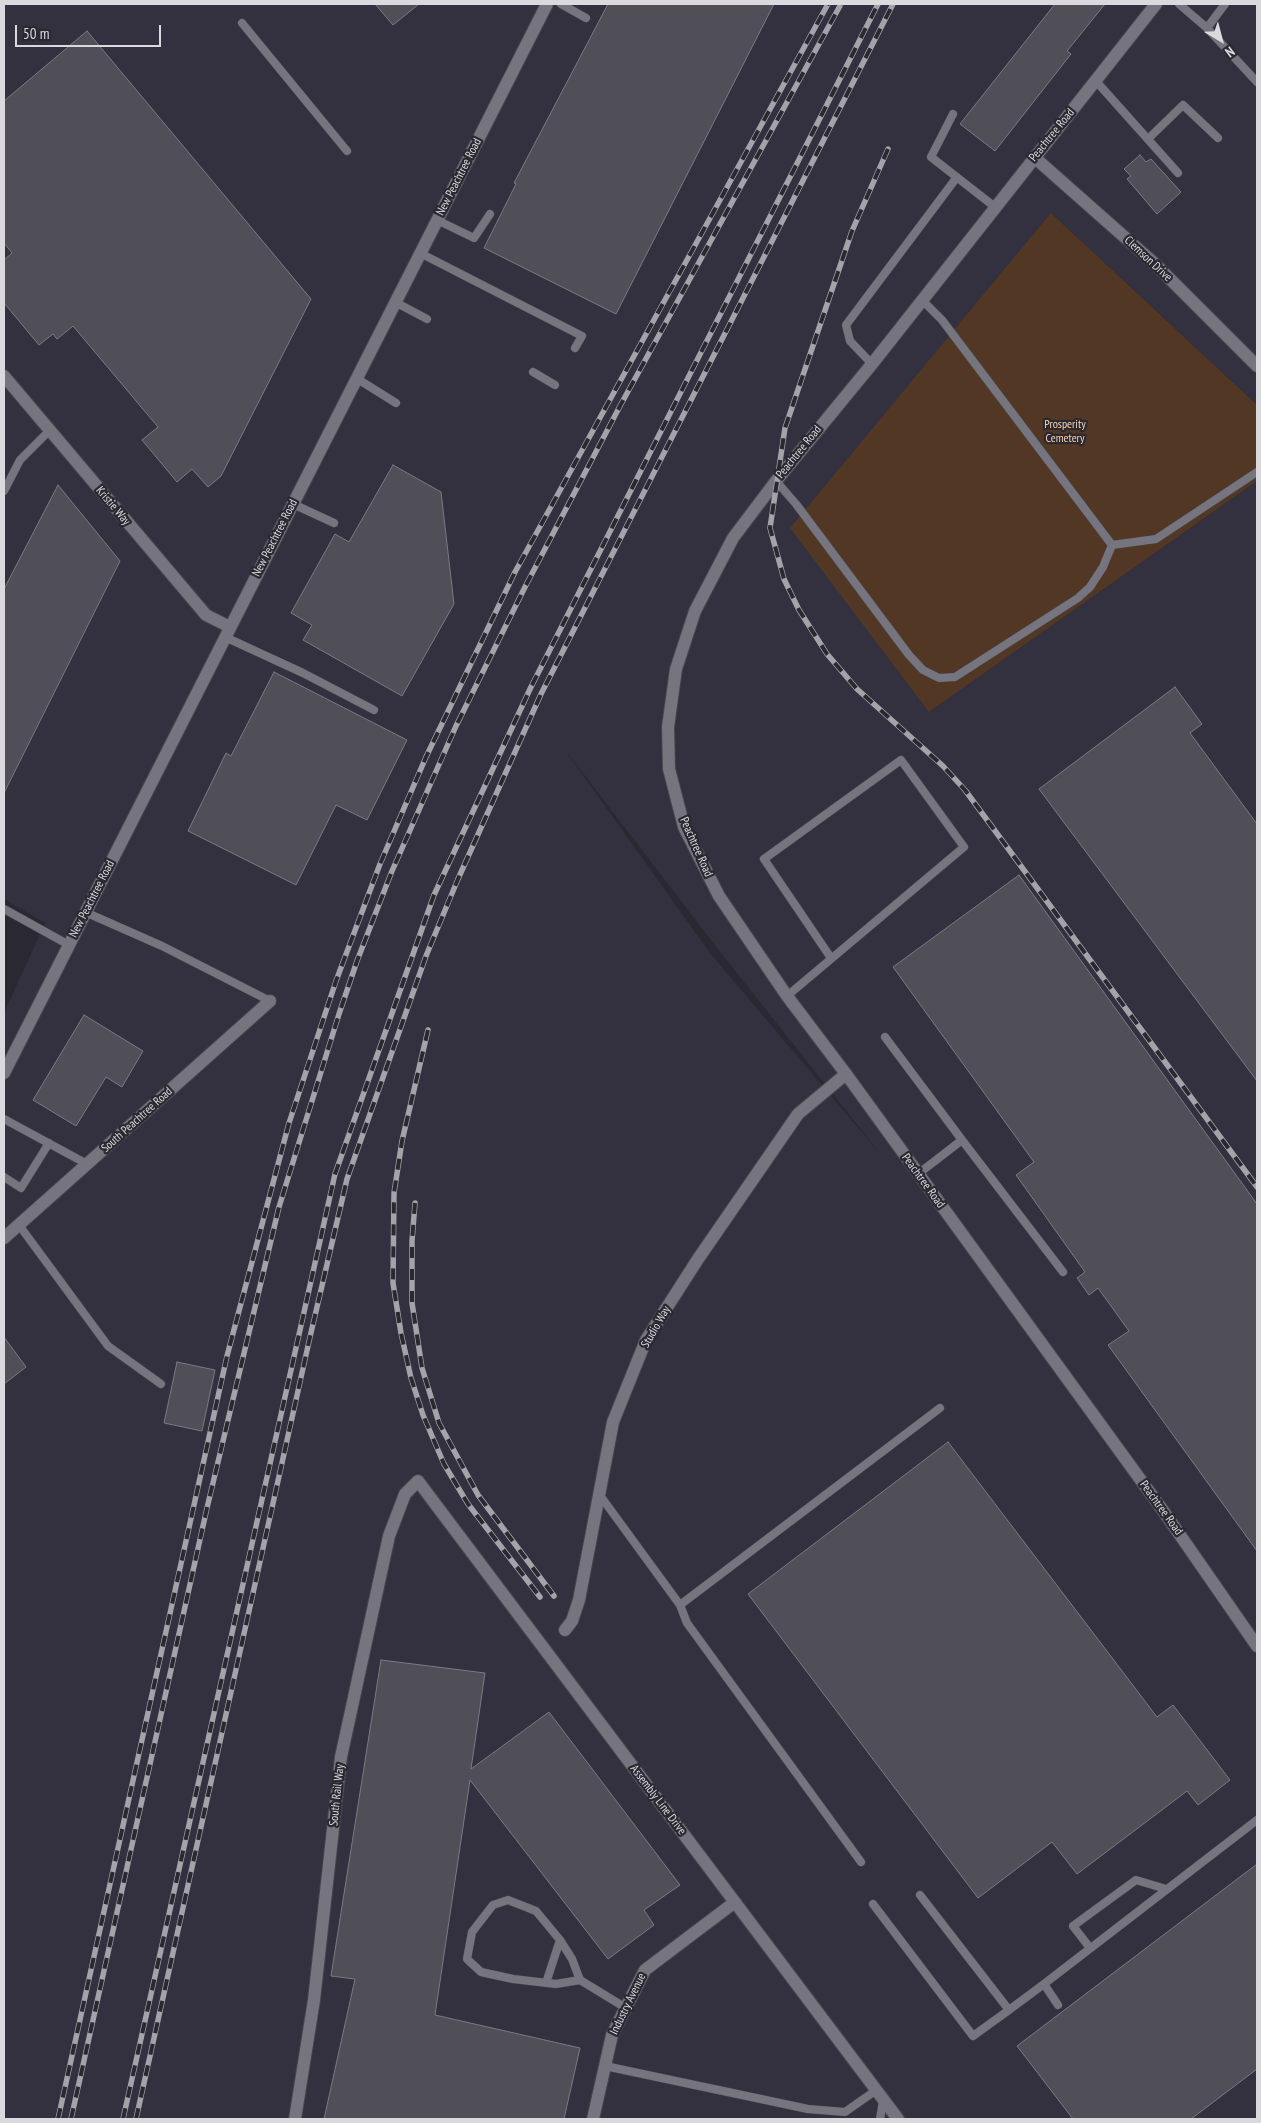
<!DOCTYPE html>
<style>
body{margin:0}
#map{position:relative;width:1261px;height:2123px;overflow:hidden;background:#2a2931;font-family:"PT Sans Narrow",sans-serif}
canvas{display:block}
.frame{position:absolute;inset:0;border:5px solid #d9d9de;pointer-events:none}
.north{position:absolute;left:1196px;top:15px;width:50px;height:50px;-webkit-text-stroke:4px #2a2931;paint-order:stroke;rotate:143deg;font-size:14px;font-weight:700;line-height:20px;text-align:center;color:#d9d9de}
.north::after{content:'';display:block;margin:auto;width:18px;height:22px;background:#d9d9de;clip-path:polygon(50% 0,100% 100%,50% 72%,0 100%)}
.scale{position:absolute;left:15px;top:25px;width:146px;height:22px;box-sizing:border-box;border:2px solid #d9d9de;border-top:0;padding-left:6px;font-size:15px;line-height:18px;white-space:nowrap;color:#d9d9de;-webkit-text-stroke:4px #2a2931;paint-order:stroke}
</style>
<div id="map">
<canvas width="1261" height="2123"></canvas>
<div class="frame"></div>
<div class="north">N</div>
<div class="scale">50 m</div>
</div>
<script>
const ctx = document.querySelector('canvas').getContext('2d');
ctx.lineJoin = 'round';
function fill(path, color) {
  ctx.fillStyle = color;
  ctx.fill(path, 'evenodd');
}
function shape(rows) {
  const path = new Path2D();
  for (const r of rows) {
    path.moveTo(r[0], r[1]);
    for (let i = 2; i < r.length; i += 2) path.lineTo(r[i], r[i + 1]);
  }
  return path;
}
function stroke(path, color, width, dash) {
  ctx.strokeStyle = color;
  ctx.lineWidth = width;
  ctx.lineCap = dash ? 'butt' : 'round';
  ctx.setLineDash(dash || []);
  ctx.stroke(path);
}
function drawText(font, color, halo, rows, align = 'center') {
  ctx.font = font + ' "PT Sans Narrow",sans-serif';
  ctx.lineWidth = 4.5;
  ctx.setLineDash([]);
  ctx.textBaseline = 'middle';
  ctx.strokeStyle = halo;
  ctx.fillStyle = color;
  for (const [text, x, y, turn = 0] of rows) {
    ctx.save();
    ctx.translate(x, y);
    ctx.rotate((+turn || 0) * Math.PI / 180);
    ctx.textAlign = isNaN(turn) ? turn : align;
    if (halo) ctx.strokeText(text, 0, 0);
    ctx.fillText(text, 0, 0);
    ctx.restore();
  }
}
const built = shape([
 [4,4,1257,4,1257,405,1051,213,929,712,1257,481,1257,2119,4,2119,4,1013,45,923,4,899],
 [563,747,717,948,882,1156,710,953]
]);
const green = shape([
 [1051,213,1257,405,1257,481,929,712,790,528]
]);
const building = shape([
 [375,4,419,4,393,25,375,4],
 [608,4,774,4,616,314,484,248,516,184,514,183,608,4],
 [1055,4,1105,4,1067,51,1071,54,995,151,960,124,1055,4],
 [87,31,311,299,221,476,208,487,192,469,177,482,142,440,158,427,73,326,57,339,53,334,39,345,4,303,4,260,12,253,4,243,4,101,87,31],
 [1140,155,1146,162,1151,159,1181,192,1157,214,1127,179,1131,176,1124,169,1140,155],
 [393,465,441,492,454,604,402,696,303,640,312,625,291,613,335,534,349,542,393,465],
 [58,485,120,561,4,793,4,589,58,485],
 [274,672,407,740,367,820,336,805,296,885,188,831,226,753,231,756,274,672],
 [1175,687,1202,724,1190,733,1257,824,1257,1081,1039,789,1175,687],
 [1019,875,1257,1204,1257,1551,1108,1345,1129,1331,1098,1288,1089,1295,1077,1278,1085,1272,1016,1175,1034,1162,893,967,1019,875],
 [84,1015,143,1051,122,1087,106,1077,76,1126,33,1100,84,1015],
 [4,1337,26,1367,4,1384,4,1337],
 [177,1362,215,1370,202,1431,164,1423,177,1362],
 [948,1442,1157,1717,1173,1705,1230,1780,1198,1805,1187,1791,1077,1874,1052,1842,978,1898,748,1594,948,1442],
 [381,1660,485,1673,471,1769,549,1712,680,1885,644,1910,654,1925,608,1959,470,1780,435,2015,580,2048,564,2119,324,2119,355,1979,331,1976,381,1660],
 [1257,1864,1257,2069,1191,2119,1073,2119,1017,2046,1257,1864]
]);
const lane = shape([
 [561,4,586,18],
 [1179,4,1207,28,1257,82],
 [242,23,347,151],
 [1207,28,1225,4],
 [1095,80,1178,173],
 [953,114,931,157,995,207],
 [1148,139,1183,105,1218,138],
 [437,220,474,238,490,214],
 [420,253,582,336,575,348],
 [922,300,942,320,1112,545,1156,539,1257,472],
 [395,302,427,319],
 [872,364,850,341,846,325,957,177],
 [533,372,555,385],
 [356,378,396,403],
 [776,481,796,504,909,655,923,670,939,678,955,677,1078,598,1090,587,1103,567,1112,545],
 [4,491,20,460,50,430],
 [293,504,334,523],
 [225,637,303,673,374,710],
 [4,909,69,945],
 [85,912,162,946,270,1001],
 [787,996,964,847,901,760,764,859,831,958],
 [885,1037,962,1140,918,1174],
 [4,1119,87,1164],
 [962,1140,1063,1272],
 [4,1177,21,1188,49,1143],
 [19,1225,108,1346,161,1384],
 [599,1494,680,1605],
 [861,1862,687,1623,680,1605,940,1408],
 [920,1895,1009,2010,1044,1984],
 [873,1904,973,2036,1009,2010],
 [1090,1948,1073,1926,1136,1880,1166,1889],
 [580,1980,556,1984,513,1979,481,1972,467,1959,472,1932,493,1905,508,1900,536,1911,560,1940,572,1959,580,1980,626,2008],
 [546,1983,560,1940],
 [1058,2005,1044,1984,1257,1820],
 [605,2066,808,2109,845,2112,875,2091],
 [880,2119,883,2101]
]);
const street = shape([
 [1034,157,1155,264,1257,366],
 [4,376,206,615,230,627],
 [4,1238,270,1001],
 [565,1630,572,1621,579,1600,613,1422,646,1340,698,1259,798,1114,846,1074],
 [295,2119,314,2000,341,1757,389,1536,405,1494,418,1481,898,2119],
 [593,2119,612,2035,645,1970,735,1902]
]);
const secondary = shape([
 [1156,4,872,364,776,481,733,538,695,611,676,669,668,727,669,769,684,827,719,896,787,996,846,1074,1164,1512,1257,1646],
 [4,1073,547,4]
]);
const rail = shape([
 [888,149,852,231,785,428,770,528,784,579,799,610,827,654,857,689,943,766,965,790,1257,1187],
 [428,1030,402,1141,394,1193,393,1283,401,1333,411,1378,423,1415,444,1464,468,1504,540,1597],
 [415,1203,412,1241,412,1303,422,1368,439,1423,478,1495,554,1596],
 [58,2119,227,1356,289,1123,336,981,380,864,426,757,515,572,828,4],
 [71,2119,207,1508,279,1207,339,1014,357,961,392,871,456,726,526,585,620,406,841,4],
 [123,2119,335,1174,434,895,531,687,878,4],
 [136,2119,310,1337,347,1179,426,956,458,879,541,694,893,4]
]);
const streetNames = [
 ["Peachtree Road",1052,135,-51],
 ["New Peachtree Road",459,177,-63],
 ["Clemson Drive",1148,259,43],
 ["Peachtree Road",799,452,-51],
 ["Kristie Way",113,506,50],
 ["New Peachtree Road",275,538,-63],
 ["Peachtree Road",696,847,66],
 ["New Peachtree Road",92,899,-63],
 ["South Peachtree Road",137,1120,-42],
 ["Peachtree Road",923,1181,54],
 ["Studio Way",656,1327,-60],
 ["Peachtree Road",1161,1508,54],
 ["South Rail Way",337,1795,-84],
 ["Assembly Line Drive",658,1800,53],
 ["Industry Avenue",628,2004,-64]
];
const parkNames = [
 ["Prosperity",1065,425],
 ["Cemetery",1065,439]
];
fill(built, '#33303f');
fill(green, '#523824');
fill(building, '#504f58');
stroke(building, '#7b7a84', 1);
stroke(lane, '#46464c', 9);
stroke(street, '#46464c', 14);
stroke(secondary, '#46464c', 14);
stroke(lane, '#76757f', 8);
stroke(street, '#76757f', 12);
stroke(secondary, '#76757f', 12);
stroke(rail, '#a3a3a9', 5.5);
stroke(rail, '#2a2931', 4, [11]);
drawText('12px', '#d9d9de', '#2a2931', streetNames);
drawText('12px', '#fdd2b1', '#2a2931', parkNames);
</script>
